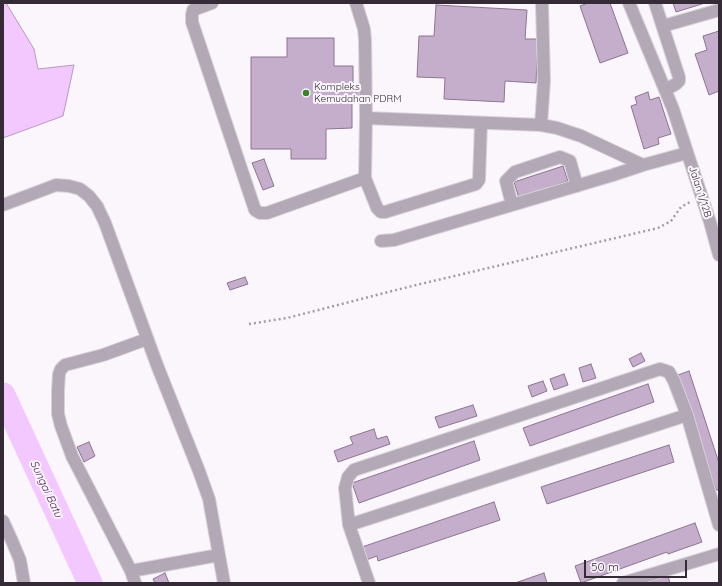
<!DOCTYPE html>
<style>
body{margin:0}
#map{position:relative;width:722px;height:586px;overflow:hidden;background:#fbf6fc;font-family:Quicksand,sans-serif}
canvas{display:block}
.frame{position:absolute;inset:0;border:4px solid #352b37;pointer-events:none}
.scale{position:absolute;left:584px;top:560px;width:103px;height:18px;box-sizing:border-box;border:2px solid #352b37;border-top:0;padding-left:5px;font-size:12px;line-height:14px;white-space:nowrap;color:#352b37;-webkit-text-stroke:3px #fbf6fc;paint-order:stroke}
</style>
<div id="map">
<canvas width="722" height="586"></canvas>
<div class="frame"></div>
<div class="scale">50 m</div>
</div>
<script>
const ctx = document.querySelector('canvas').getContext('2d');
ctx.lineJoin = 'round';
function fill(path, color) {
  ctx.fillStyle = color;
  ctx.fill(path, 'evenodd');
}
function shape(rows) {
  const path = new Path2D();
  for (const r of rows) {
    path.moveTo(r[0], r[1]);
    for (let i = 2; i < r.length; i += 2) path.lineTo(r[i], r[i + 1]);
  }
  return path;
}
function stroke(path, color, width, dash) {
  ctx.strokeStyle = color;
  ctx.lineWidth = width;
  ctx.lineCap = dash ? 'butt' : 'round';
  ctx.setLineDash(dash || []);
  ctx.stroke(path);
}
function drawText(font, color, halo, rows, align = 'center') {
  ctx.font = font + ' Quicksand,sans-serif';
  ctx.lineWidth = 4;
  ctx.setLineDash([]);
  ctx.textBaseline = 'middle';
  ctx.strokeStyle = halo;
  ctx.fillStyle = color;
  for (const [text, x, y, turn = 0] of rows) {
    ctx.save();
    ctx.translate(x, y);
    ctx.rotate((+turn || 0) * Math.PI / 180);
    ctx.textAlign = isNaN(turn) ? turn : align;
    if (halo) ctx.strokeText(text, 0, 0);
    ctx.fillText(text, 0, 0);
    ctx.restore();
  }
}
const water = shape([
 [3,3,6,3,34,49,38,69,74,65,63,116,3,138,3,3]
]);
const river = shape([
 [3,395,90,583]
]);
const building = shape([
 [588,3,610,3,628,53,600,63,580,6,588,3],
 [673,3,705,3,676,12,673,3],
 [436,5,527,10,525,39,538,39,536,83,505,81,504,102,444,99,445,78,417,77,419,36,434,36,436,5],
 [719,31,719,91,709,95,695,54,707,50,703,36,719,31],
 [287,38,334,38,334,66,353,66,353,86,361,86,361,100,352,100,352,128,326,129,326,159,291,159,291,149,251,149,251,57,287,57,287,38],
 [648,92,650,100,659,97,671,134,658,138,659,144,644,149,631,106,637,104,635,97,648,92],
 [264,159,274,186,263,190,252,163,264,159],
 [563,166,568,181,519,198,514,182,563,166],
 [245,277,248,284,230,290,227,283,245,277],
 [641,353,645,361,633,367,629,359,641,353],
 [591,364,596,378,583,382,579,368,591,364],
 [689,371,719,463,719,490,716,490,678,375,689,371],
 [564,374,568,385,554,390,550,379,564,374],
 [543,381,547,391,532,397,528,386,543,381],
 [648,384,654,402,530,446,523,428,648,384],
 [473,405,477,416,439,428,435,417,473,405],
 [374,429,377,439,387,436,390,444,338,462,334,451,353,444,350,437,374,429],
 [474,441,480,460,359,503,352,483,474,441],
 [89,442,95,456,84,462,77,447,89,442],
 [669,445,674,462,547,504,541,487,669,445],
 [494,502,500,520,378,561,377,556,366,560,362,547,494,502],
 [695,523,702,542,668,554,667,552,581,583,575,566,695,523],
 [165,573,169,583,155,583,153,579,165,573],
 [544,573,547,583,515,583,544,573],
 [668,576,670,583,651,583,650,582,668,576]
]);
const path = shape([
 [249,324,287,318,412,286,658,228,671,221,681,207,690,202]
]);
const minor = shape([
 [212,3,193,10,192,15,192,22,255,210,260,213,267,213,365,178],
 [356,3,364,29,365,40,366,118,365,178,377,208,381,212,385,212,476,184,479,180,481,123],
 [629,3,673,109,710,222,719,255],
 [655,3,679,77,679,81,676,84,665,90],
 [663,26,719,10],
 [366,118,541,125,544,81,542,3],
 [541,125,557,128,581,136,643,165,687,153],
 [3,205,56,185,69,186,80,189,89,196,97,206,105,223,157,365,199,471,209,499,224,583],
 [512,205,506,181,515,172,560,157,570,161,577,186],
 [381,241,394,240,613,175,643,165],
 [3,521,12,541,20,560,24,583],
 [349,525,687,415],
 [131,571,219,555],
 [135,583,131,571,72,456,61,426,58,414,58,390,59,374,61,369,65,365,103,355,147,339],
 [369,583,349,525,345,488,348,477,354,470,660,369,669,372,674,381,687,415,719,525],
 [623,583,719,554]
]);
const markers = [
 [306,93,4,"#3c8227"]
];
const poiNames = [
 ["Kompleks",314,87],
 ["Kemudahan PDRM",314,99]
];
const streetNames = [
 ["Jalan 1/12B",700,192,72]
];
const waterNames = [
 ["Sungai Batu",46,489,65]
];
fill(water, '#f3c7ff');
stroke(water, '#ba98c3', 1);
stroke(river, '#f3c7ff', 25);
fill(building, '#c5adcc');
stroke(building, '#8b7591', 1);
stroke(minor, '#d7d1d9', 14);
stroke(path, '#a39ca4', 2.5, [2, 3]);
stroke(minor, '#b3a9b6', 12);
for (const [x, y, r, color] of markers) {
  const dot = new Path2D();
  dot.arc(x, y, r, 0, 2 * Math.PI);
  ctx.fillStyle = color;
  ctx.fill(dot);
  stroke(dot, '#fbf6fc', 1.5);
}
drawText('10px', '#352b37', '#fbf6fc', poiNames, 'left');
drawText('10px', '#352b37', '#fbf6fc', streetNames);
drawText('italic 11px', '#562263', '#fbf6fc', waterNames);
</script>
